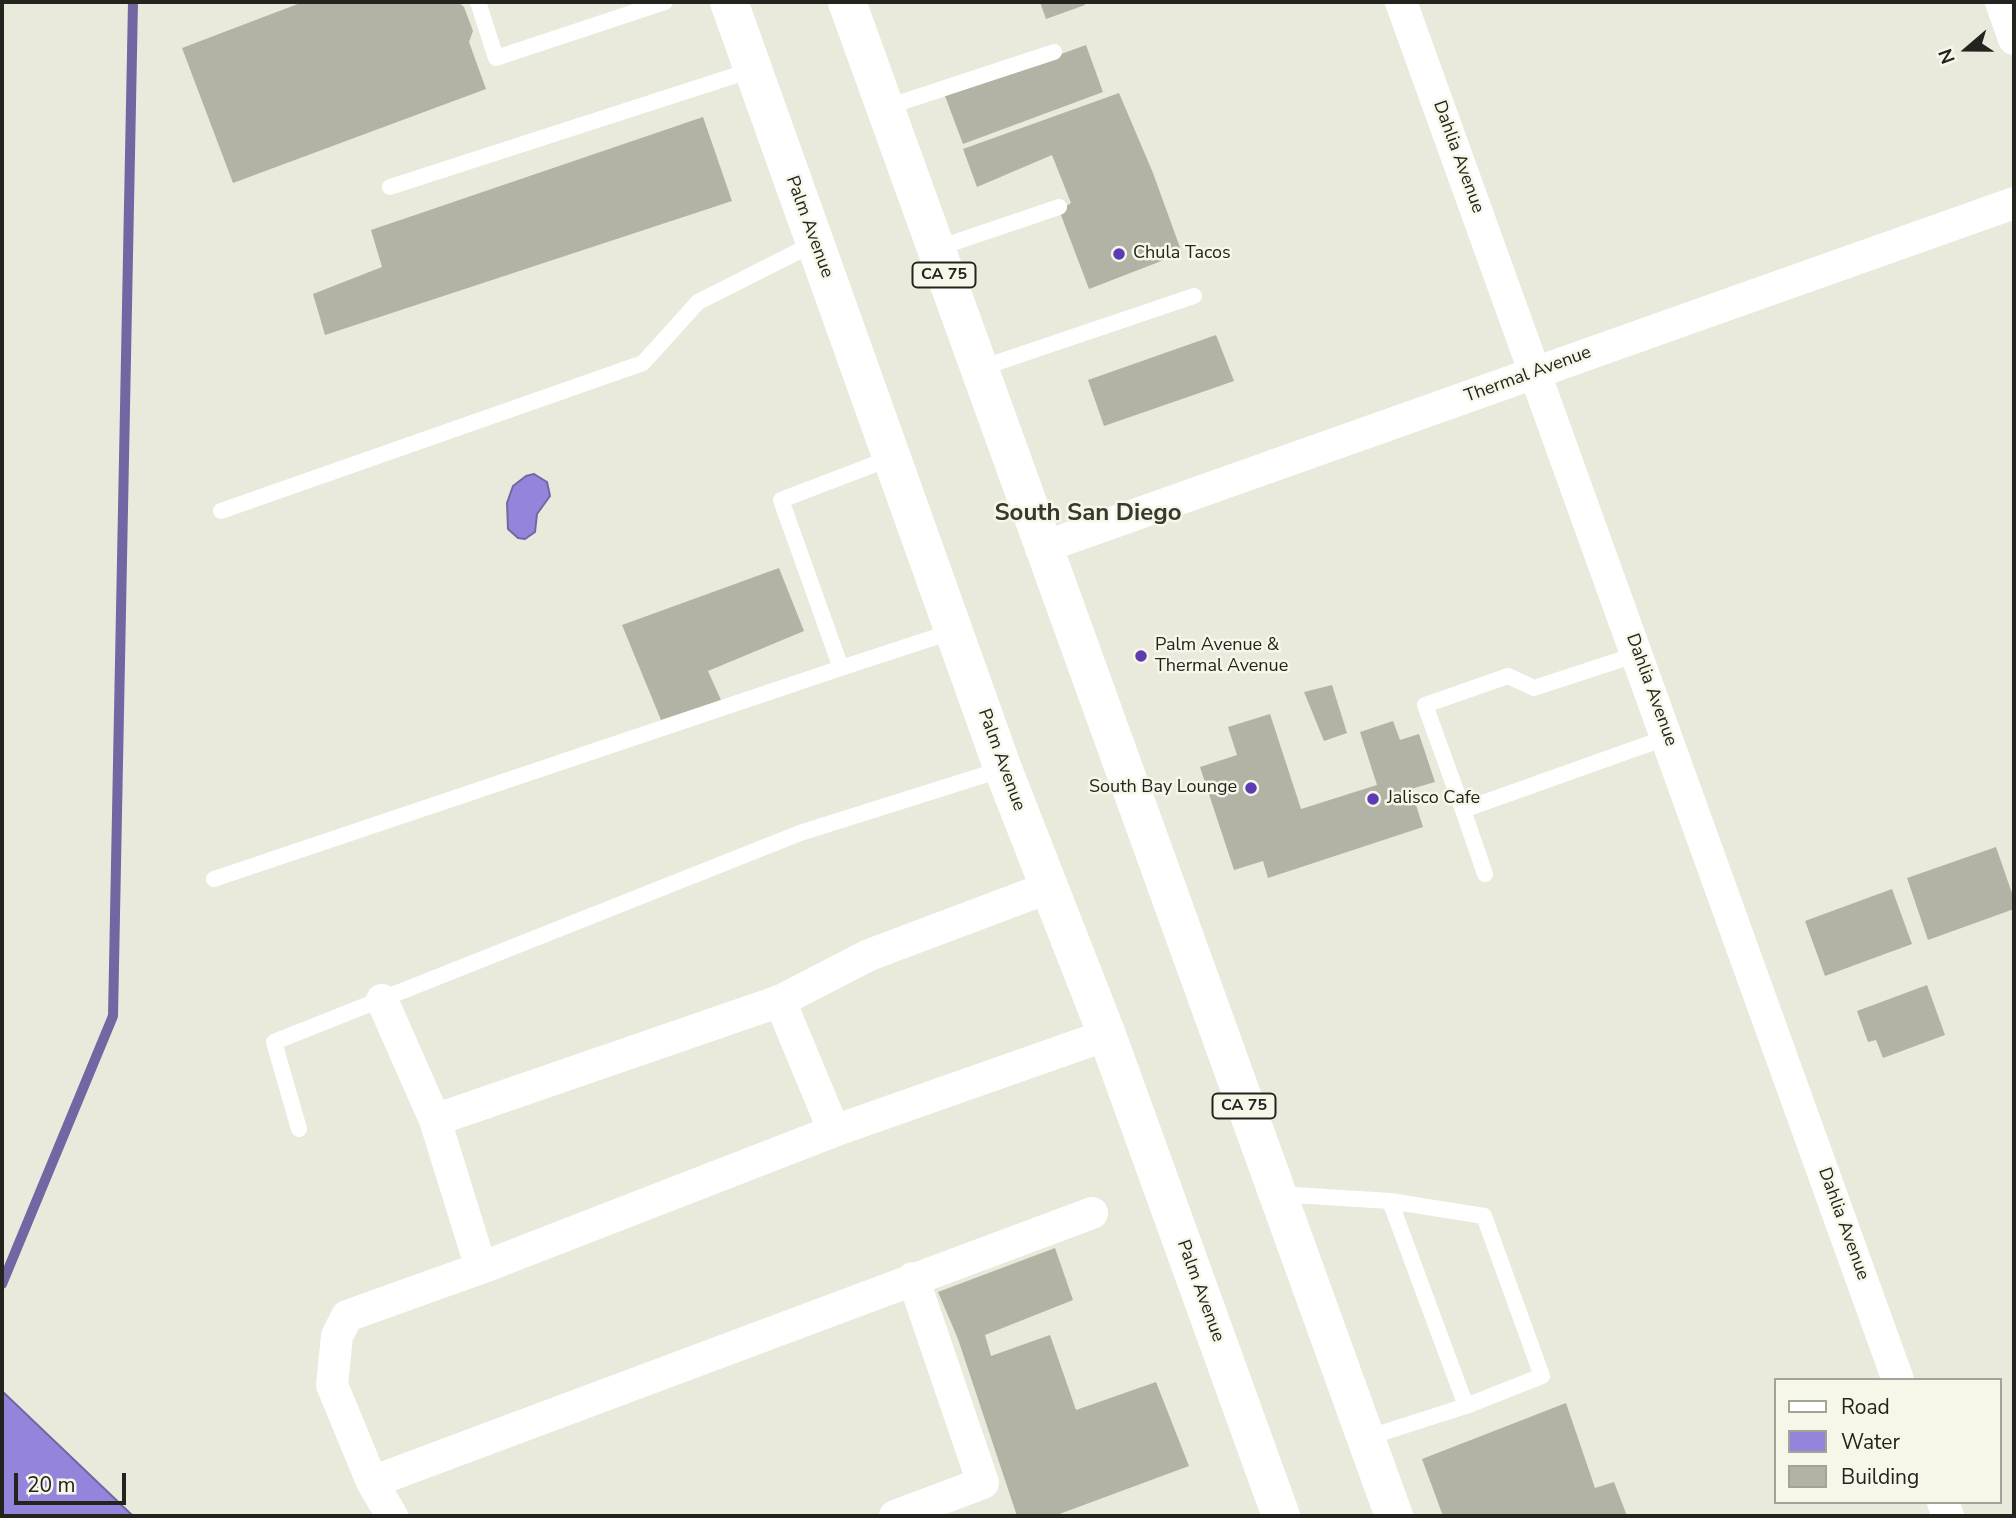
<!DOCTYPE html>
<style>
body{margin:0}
#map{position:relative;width:2016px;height:1518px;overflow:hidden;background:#e9eadc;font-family:"Nunito Sans",sans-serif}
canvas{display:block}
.frame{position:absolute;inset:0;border:4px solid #24241f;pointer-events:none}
.legend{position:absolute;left:1774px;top:1378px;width:228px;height:126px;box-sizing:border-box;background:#f7f7e9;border:2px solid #a3a398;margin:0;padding:9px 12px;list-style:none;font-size:21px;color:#24241f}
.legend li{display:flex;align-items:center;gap:14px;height:35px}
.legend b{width:35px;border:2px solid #a3a398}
.north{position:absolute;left:1932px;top:14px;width:70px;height:70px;-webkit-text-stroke:5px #f7f7e9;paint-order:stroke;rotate:250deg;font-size:19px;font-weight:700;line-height:28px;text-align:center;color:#24241f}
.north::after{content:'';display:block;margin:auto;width:24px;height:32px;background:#24241f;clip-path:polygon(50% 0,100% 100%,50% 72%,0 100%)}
.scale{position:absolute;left:14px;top:1473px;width:112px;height:32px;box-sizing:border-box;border:4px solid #24241f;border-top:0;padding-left:9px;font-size:21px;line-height:24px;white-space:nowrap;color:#24241f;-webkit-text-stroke:5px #f7f7e9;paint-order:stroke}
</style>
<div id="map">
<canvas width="2016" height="1518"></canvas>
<div class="frame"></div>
<ul class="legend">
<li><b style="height:9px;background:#fff"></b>Road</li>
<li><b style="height:19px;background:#9484db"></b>Water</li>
<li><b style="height:19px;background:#b2b2a5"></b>Building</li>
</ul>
<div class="north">N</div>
<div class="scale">20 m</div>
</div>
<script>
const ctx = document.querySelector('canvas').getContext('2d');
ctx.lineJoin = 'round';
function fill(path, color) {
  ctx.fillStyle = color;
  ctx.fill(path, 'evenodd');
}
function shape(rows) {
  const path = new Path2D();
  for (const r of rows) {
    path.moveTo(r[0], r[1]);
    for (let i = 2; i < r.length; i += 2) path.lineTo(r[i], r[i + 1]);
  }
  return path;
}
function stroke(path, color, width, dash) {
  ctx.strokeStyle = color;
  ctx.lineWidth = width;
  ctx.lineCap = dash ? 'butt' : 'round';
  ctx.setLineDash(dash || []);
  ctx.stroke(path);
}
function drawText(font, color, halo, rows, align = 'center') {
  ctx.font = font + ' "Nunito Sans",sans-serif';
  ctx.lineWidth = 5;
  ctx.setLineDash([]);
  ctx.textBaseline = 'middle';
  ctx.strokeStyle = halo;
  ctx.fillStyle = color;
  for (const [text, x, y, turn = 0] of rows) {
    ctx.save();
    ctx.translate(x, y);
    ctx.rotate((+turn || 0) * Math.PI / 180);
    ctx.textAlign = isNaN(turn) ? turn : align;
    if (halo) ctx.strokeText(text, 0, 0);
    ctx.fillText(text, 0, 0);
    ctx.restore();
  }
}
const water = shape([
 [534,474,547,482,550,496,537,514,535,532,525,539,518,538,508,529,507,503,513,486,526,476,534,474],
 [2,1391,133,1516,2,1516,2,1391]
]);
const stream = shape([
 [2,1284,113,1016,133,2]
]);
const building = shape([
 [303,2,458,2,464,7,473,31,469,42,486,89,233,183,182,48],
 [1040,2,1084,2,1085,5,1046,19],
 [1086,45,1103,92,963,144,945,96],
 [1119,93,1153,173,1182,253,1089,289,1059,210,1071,203,1052,155,977,187,963,149],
 [703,117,732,201,325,335,313,294,382,267,371,230],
 [1216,335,1234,381,1104,426,1088,380],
 [779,568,804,631,708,671,721,700,661,720,622,625],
 [1332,685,1347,733,1324,741,1304,692],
 [1270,714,1301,809,1377,785,1360,732,1393,721,1400,740,1419,734,1435,782,1411,789,1423,827,1268,878,1263,861,1234,870,1200,767,1237,755,1228,727],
 [1996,847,2014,899,2014,909,1928,940,1907,878],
 [1892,889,1912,944,1825,976,1805,921],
 [1927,985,1945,1035,1883,1058,1876,1040,1868,1042,1857,1011],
 [1055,1248,1073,1300,985,1335,991,1356,1050,1335,1076,1410,1156,1382,1189,1466,1054,1516,1017,1516,958,1339,938,1292],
 [1566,1403,1595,1488,1614,1482,1627,1516,1443,1516,1422,1459]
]);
const lane = shape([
 [478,2,496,58,665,2],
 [884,108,1054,52],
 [390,187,752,70],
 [935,249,1059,207],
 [978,369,1194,296],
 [891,458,781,500,841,668,954,631],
 [221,511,643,363,698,302,815,243],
 [1638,654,1534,688,1508,676,1425,705,1463,810,1668,737],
 [1463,810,1485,874],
 [214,879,841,668],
 [299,1129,274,1042,800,833,1003,769],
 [1279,1194,1390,1201,1466,1406,1366,1438],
 [1390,1201,1484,1216,1542,1376,1466,1406]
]);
const street = shape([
 [1401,2,1898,1380],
 [2001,2,2014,39],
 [1041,548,2014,203],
 [382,1000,435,1120,481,1268],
 [780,1001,834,1131],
 [435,1120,780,1001,869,955,1050,887],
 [372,1482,1092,1213],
 [1943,1502,1948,1516],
 [392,1516,372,1482,332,1385,337,1336,347,1316,481,1268,834,1131,1107,1035],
 [895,1516,983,1483,913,1278]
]);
const highway = shape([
 [729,2,1003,769,1107,1035,1281,1516],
 [847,2,1394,1516]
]);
const markers = [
 [1119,254,7,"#5d3bb3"],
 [1141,656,7,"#5d3bb3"],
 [1251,788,7,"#5d3bb3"],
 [1373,799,7,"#5d3bb3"]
];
const shields = [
 [944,275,63],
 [1244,1106,63]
];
const shieldNames = [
 ["CA 75",944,275],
 ["CA 75",1244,1106]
];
const streetNames = [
 ["Dahlia Avenue",1458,157,70],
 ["Palm Avenue",809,227,70],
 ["Thermal Avenue",1528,375,-20],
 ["Dahlia Avenue",1651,690,70],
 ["Palm Avenue",1001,760,70],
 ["Dahlia Avenue",1843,1224,70],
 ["Palm Avenue",1200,1291,70]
];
const poiNames = [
 ["Chula Tacos",1133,254],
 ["Palm Avenue &",1155,646],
 ["Thermal Avenue",1155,667],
 ["South Bay Lounge",1237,788,"right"],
 ["Jalisco Cafe",1387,799]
];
const districtNames = [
 ["South San Diego",1088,514]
];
fill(water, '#9484db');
stroke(water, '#7267a3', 2);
stroke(stream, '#7267a3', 10);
fill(building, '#b2b2a5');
stroke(lane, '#fff', 16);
stroke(street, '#fff', 32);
stroke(highway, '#fff', 38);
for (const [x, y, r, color] of markers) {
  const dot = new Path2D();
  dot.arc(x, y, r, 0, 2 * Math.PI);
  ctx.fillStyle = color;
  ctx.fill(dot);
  stroke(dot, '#f7f7e9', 2.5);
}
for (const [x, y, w] of shields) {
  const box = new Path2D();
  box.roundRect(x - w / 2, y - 12.5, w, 25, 5);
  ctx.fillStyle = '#f7f7e9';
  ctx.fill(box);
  stroke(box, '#24241f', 2);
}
drawText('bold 16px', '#24241f', null, shieldNames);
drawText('18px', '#24241f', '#f7f7e9', streetNames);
drawText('18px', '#24241f', '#f7f7e9', poiNames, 'left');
drawText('bold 24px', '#38382e', '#f7f7e9', districtNames);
</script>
